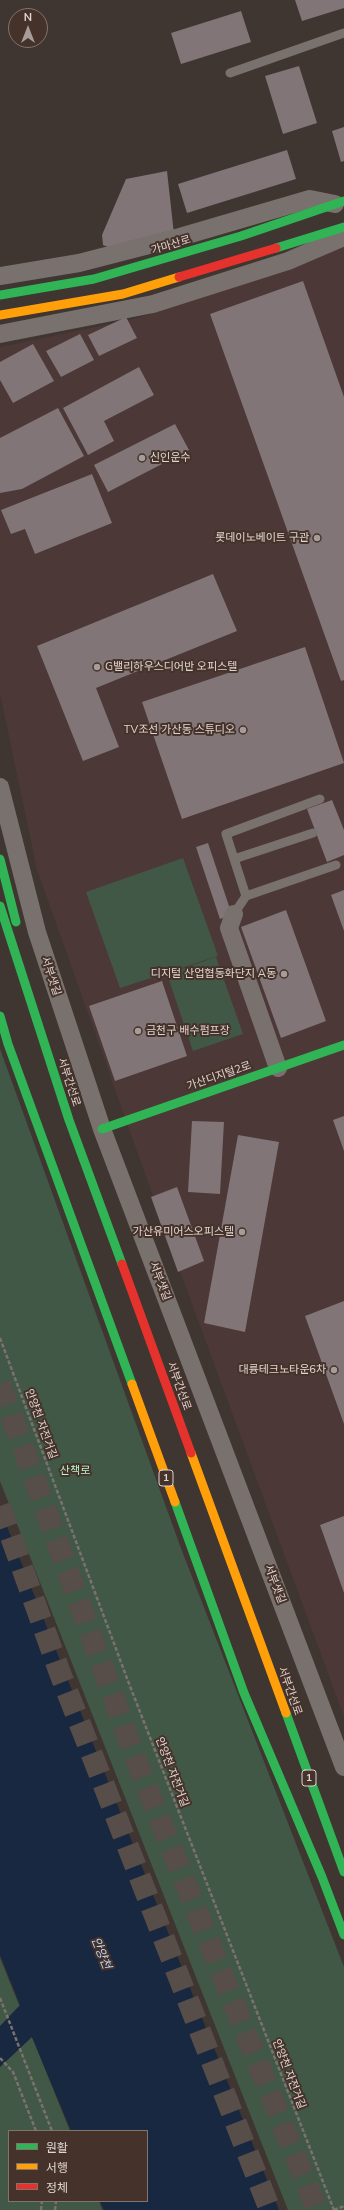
<!DOCTYPE html>
<meta charset="utf-8">
<style>
body{margin:0}
#map{position:relative;width:344px;height:2210px;overflow:hidden;background:#3f3531;font-family:Mulish,"Noto Sans KR",sans-serif}
canvas{display:block}
.legend{position:absolute;left:8px;top:2130px;width:140px;height:72px;box-sizing:border-box;background:#45332b;border:1px solid #83736d;margin:0;padding:5px 7px;list-style:none;font-size:12px;color:#e0d4d0}
.legend li{display:flex;align-items:center;gap:8px;height:20px}
.legend b{width:20px;border:1px solid #83736d}
.north{position:absolute;left:8px;top:8px;width:40px;height:40px;box-sizing:border-box;background:#45332b;border:1px solid #83736d;border-radius:50%;rotate:0deg;font-size:11px;font-weight:700;line-height:16px;text-align:center;color:#e0d4d0}
.north::after{content:'';display:block;margin:auto;width:14px;height:18px;background:#a89c98;clip-path:polygon(50% 0,100% 100%,50% 72%,0 100%)}
</style>
<div id="map">
<canvas width="344" height="2210"></canvas>
<ul class="legend">
<li><b style="height:5px;background:#30b455"></b>원활</li>
<li><b style="height:5px;background:#ff9f0a"></b>서행</li>
<li><b style="height:5px;background:#e5322d"></b>정체</li>
</ul>
<div class="north">N</div>
</div>
<script>
const ctx = document.querySelector('canvas').getContext('2d');
ctx.lineJoin = 'round';
function fill(path, color) {
  ctx.fillStyle = color;
  ctx.fill(path, 'evenodd');
}
function shape(rows) {
  const path = new Path2D();
  for (const r of rows) {
    path.moveTo(r[0], r[1]);
    for (let i = 2; i < r.length; i += 2) path.lineTo(r[i], r[i + 1]);
  }
  return path;
}
function stroke(path, color, width, dash) {
  ctx.strokeStyle = color;
  ctx.lineWidth = width;
  ctx.lineCap = dash ? 'butt' : 'round';
  ctx.setLineDash(dash || []);
  ctx.stroke(path);
}
function drawText(font, color, halo, rows, align = 'center') {
  ctx.font = font + ' Mulish,"Noto Sans KR",sans-serif';
  ctx.lineWidth = 4;
  ctx.setLineDash([]);
  ctx.textBaseline = 'middle';
  ctx.strokeStyle = halo;
  ctx.fillStyle = color;
  for (const [text, x, y, turn = 0] of rows) {
    ctx.save();
    ctx.translate(x, y);
    ctx.rotate((+turn || 0) * Math.PI / 180);
    ctx.textAlign = isNaN(turn) ? turn : align;
    if (halo) ctx.strokeText(text, 0, 0);
    ctx.fillText(text, 0, 0);
    ctx.restore();
  }
}
const industrial = shape([
 [344,245,344,1717,171,1247,37,870,0,694,0,347,138,318]
]);
const green = shape([
 [183,858,218,956,120,988,86,892],
 [216,957,243,1034,193,1051,167,974],
 [0,1049,182,1551,344,1967,344,2210,288,2210,0,1481],
 [0,1958,70,2131,9,2131,9,2201,99,2201,102,2210,0,2210]
]);
const water = shape([
 [0,1509,194,1998,279,2210,104,2210,100,2201,147,2201,147,2131,71,2131,32,2037,0,2067,0,2026,20,2005,0,1955]
]);
const building = shape([
 [295,0,344,0,344,8,302,21],
 [241,11,251,42,181,64,171,33],
 [299,66,317,123,283,134,265,76],
 [344,127,344,161,341,162,332,131],
 [287,150,296,179,187,213,178,184],
 [167,171,174,234,111,248,103,245,102,235,126,179],
 [303,281,344,397,344,680,341,681,210,314],
 [126,317,137,338,99,356,88,335],
 [80,334,94,360,61,377,46,351],
 [33,344,54,381,13,403,0,380,0,362],
 [139,367,154,395,104,421,114,441,88,455,63,408],
 [58,408,84,456,22,489,0,493,0,438],
 [175,424,189,450,108,492,94,465],
 [92,474,112,523,35,554,25,529,11,534,1,510],
 [213,574,237,631,96,688,119,747,83,761,37,646],
 [305,647,344,763,182,819,142,702],
 [332,800,344,830,344,855,327,862,307,809],
 [208,843,232,915,220,919,196,847],
 [344,890,344,931,331,895],
 [286,910,326,1021,281,1038,241,927],
 [162,981,187,1056,115,1081,89,1006],
 [344,1116,344,1151,333,1120],
 [192,1121,224,1122,220,1194,188,1192],
 [238,1135,279,1142,245,1332,204,1323],
 [177,1187,204,1261,178,1272,151,1197],
 [344,1301,344,1424,305,1316],
 [344,1516,344,1593,320,1525]
]);
const highwayTunnel = shape([
 [0,1384,138,1765,317,2210],
 [0,1506,60,1673,270,2210]
]);
const path = shape([
 [0,1338,128,1681,334,2210],
 [0,1998,52,2131],
 [0,2058,13,2072,36,2131],
 [41,2210,42,2201],
 [55,2210,56,2201],
 [334,2210,344,2206]
]);
const lane = shape([
 [230,73,344,33],
 [320,799,226,834,246,896,336,865],
 [234,859,313,833],
 [234,914,246,896]
]);
const street = shape([
 [0,276,79,263,180,237,310,199,335,204],
 [0,334,153,304,288,261,344,237],
 [0,787,37,932,102,1129,344,1767],
 [234,914,229,928,278,1068]
]);
const fast = shape([
 [276,248,344,227],
 [0,295,94,279,241,236,344,201],
 [0,859,16,922],
 [0,906,69,1120,122,1264],
 [0,1016,8,1044,132,1384],
 [102,1129,344,1045],
 [175,1502,244,1693,322,1877,344,1935],
 [286,1713,344,1872]
]);
const slow = shape([
 [0,315,123,294,179,277],
 [132,1384,175,1502],
 [191,1453,286,1713]
]);
const jam = shape([
 [179,277,276,248],
 [122,1264,191,1453]
]);
const markers = [
 [142,458,4,"#a89c98"],
 [317,538,4,"#a89c98"],
 [97,667,4,"#a89c98"],
 [243,730,4,"#a89c98"],
 [284,974,4,"#a89c98"],
 [138,1031,4,"#a89c98"],
 [242,1232,4,"#a89c98"],
 [334,1370,4,"#a89c98"]
];
const shields = [
 [166,1478,14],
 [309,1778,14]
];
const shieldNames = [
 ["1",166,1478],
 ["1",309,1778]
];
const streetNames = [
 ["가마산로",171,245,-17],
 ["서부샛길",51,976,72],
 ["가산디지털2로",219,1076,-19],
 ["서부간선로",69,1082,72],
 ["서부샛길",160,1281,69],
 ["서부간선로",179,1386,70],
 ["안양천 자전거길",41,1424,70],
 ["서부샛길",275,1584,69],
 ["서부간선로",290,1691,70],
 ["안양천 자전거길",172,1772,69],
 ["안양천 자전거길",289,2074,69]
];
const poiNames = [
 ["신인운수",150,458,"left"],
 ["롯데이노베이트 구관",309,538],
 ["G밸리하우스디어반 오피스텔",105,667,"left"],
 ["TV조선 가산동 스튜디오",235,730],
 ["디지털 산업협동화단지 A동",276,974],
 ["금천구 배수펌프장",146,1031,"left"],
 ["가산유미어스오피스텔",234,1232],
 ["대륭테크노타운6차",326,1370]
];
const parkNames = [
 ["산책로",75,1471]
];
const waterNames = [
 ["안양천",101,1953,68]
];
fill(industrial, '#4c3836');
fill(green, '#425847');
fill(water, '#182841');
fill(building, '#817577');
stroke(highwayTunnel, '#574d49', 22, [22, 11]);
stroke(path, '#7a726f', 2.5, [4, 2]);
stroke(lane, '#79716d', 9);
stroke(street, '#79716d', 18);
stroke(fast, '#30b455', 9);
stroke(slow, '#ff9f0a', 9);
stroke(jam, '#e5322d', 9);
for (const [x, y, r, color] of markers) {
  const dot = new Path2D();
  dot.arc(x, y, r, 0, 2 * Math.PI);
  ctx.fillStyle = color;
  ctx.fill(dot);
  stroke(dot, '#45332b', 1.5);
}
for (const [x, y, w] of shields) {
  const box = new Path2D();
  box.roundRect(x - w / 2, y - 8, w, 16, 3);
  ctx.fillStyle = '#45332b';
  ctx.fill(box);
  stroke(box, '#e0d4d0', 1);
}
drawText('bold 10px', '#e0d4d0', null, shieldNames);
drawText('11px', '#e0d4d0', '#45332b', streetNames);
drawText('11px', '#e0d4d0', '#45332b', poiNames, 'right');
drawText('11px', '#b6f7cb', '#45332b', parkNames);
drawText('italic 12px', '#bcd3f4', '#45332b', waterNames);
</script>
